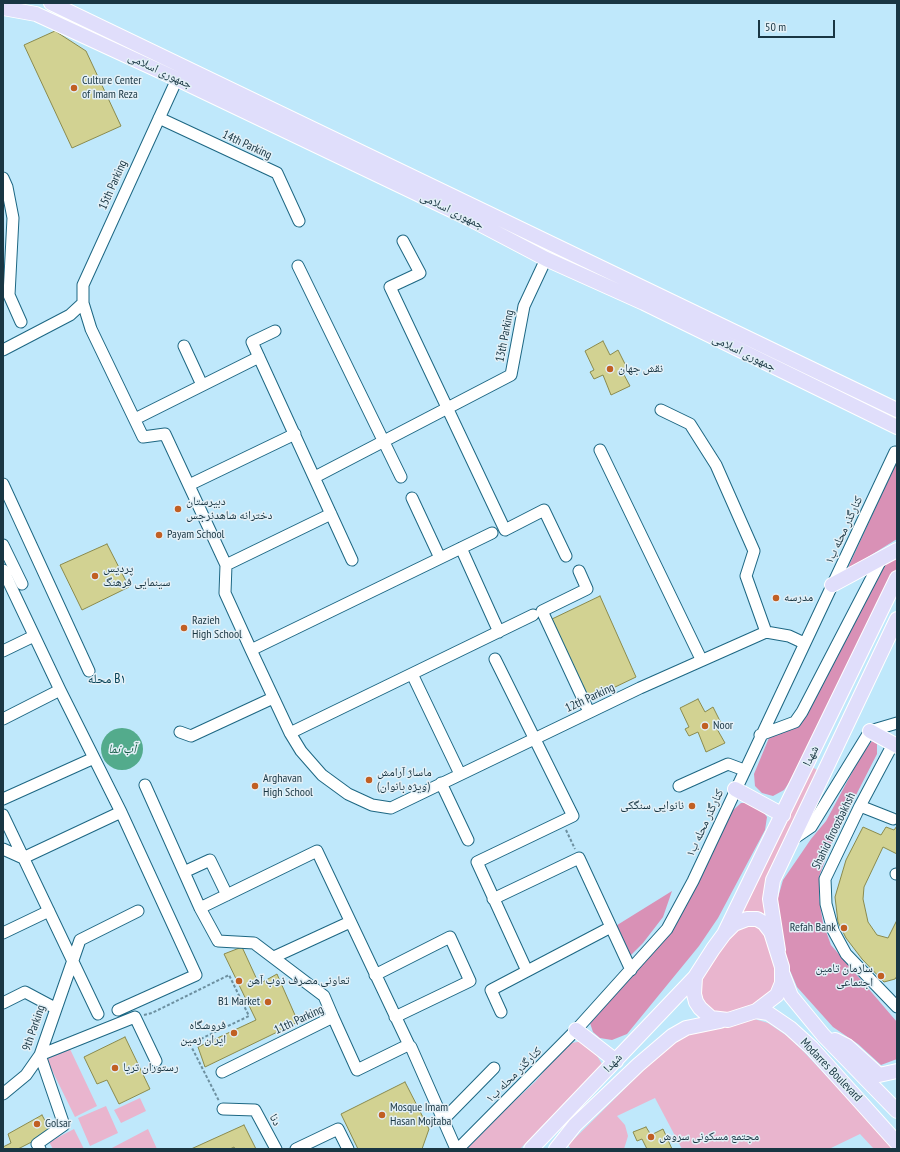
<!DOCTYPE html>
<meta charset="utf-8">
<style>
body{margin:0}
#map{position:relative;width:900px;height:1152px;overflow:hidden;background:#bfe8fb;font-family:"PT Sans Narrow",sans-serif}
canvas{display:block}
.frame{position:absolute;inset:0;border:4px solid #193643;pointer-events:none}
.scale{position:absolute;left:758px;top:20px;width:77px;height:18px;box-sizing:border-box;border:2px solid #193643;border-top:0;padding-left:5px;font-size:12px;line-height:14px;white-space:nowrap;color:#193643;-webkit-text-stroke:3px #e3f0f7;paint-order:stroke}
</style>
<div id="map">
<canvas width="900" height="1152"></canvas>
<div class="frame"></div>
<div class="scale">50 m</div>
</div>
<script>
const ctx = document.querySelector('canvas').getContext('2d');
ctx.lineJoin = 'round';
function fill(path, color) {
  ctx.fillStyle = color;
  ctx.fill(path, 'evenodd');
}
function shape(rows) {
  const path = new Path2D();
  for (const r of rows) {
    if (r.length === 3) {
      path.moveTo(r[0] + r[2], r[1]);
      path.arc(r[0], r[1], r[2], 0, 2 * Math.PI);
      continue;
    }
    path.moveTo(r[0], r[1]);
    for (let i = 2; i < r.length; i += 2) path.lineTo(r[i], r[i + 1]);
  }
  return path;
}
function stroke(path, color, width, dash) {
  ctx.strokeStyle = color;
  ctx.lineWidth = width;
  ctx.lineCap = dash ? 'butt' : 'round';
  ctx.setLineDash(dash || []);
  ctx.stroke(path);
}
function drawText(font, color, halo, rows, align = 'center') {
  ctx.font = font + ' "PT Sans Narrow","Noto Naskh Arabic",sans-serif';
  ctx.lineWidth = 3;
  ctx.setLineDash([]);
  ctx.textBaseline = 'middle';
  ctx.strokeStyle = halo;
  ctx.fillStyle = color;
  for (const [text, x, y, turn = 0] of rows) {
    ctx.save();
    ctx.translate(x, y);
    ctx.rotate((+turn || 0) * Math.PI / 180);
    ctx.textAlign = isNaN(turn) ? turn : align;
    if (halo) ctx.strokeText(text, 0, 0);
    ctx.fillText(text, 0, 0);
    ctx.restore();
  }
}
const green = shape([
 [812,767,819,771,780,851,769,918,761,912,750,912,739,915],
 [751,925,760,927,774,957,777,975,772,990,762,1001,734,1013,717,1013,706,1004,700,992,701,979,725,943,736,931],
 [751,1018,768,1023,787,1036,804,1052,894,1149,874,1149,860,1134,829,1149,682,1149,655,1098,617,1116,625,1125,628,1136,624,1149,571,1149,568,1145,663,1051,689,1032],
 [583,1041,593,1049,602,1064,520,1149,463,1149,536,1081,566,1044],
 [70,1049,97,1106,75,1117,46,1058],
 [140,1098,146,1111,121,1123,114,1110],
 [106,1106,118,1133,90,1146,78,1118],
 [74,1129,84,1149,53,1149,49,1142],
 [148,1129,157,1149,110,1149]
]);
const forest = shape([
 [897,461,897,539,847,570],
 [897,556,897,567,793,777,784,790,773,796,762,793,755,786,754,774,771,733,798,725,807,714,810,704,882,567],
 [872,741,877,744,877,754,830,846,819,877,819,898,823,923,831,945,897,1022,897,1059,881,1065,858,1044,833,1027,797,987,786,961,780,933,777,901,783,880,811,839,826,821,862,754],
 [741,803,750,803,761,809,767,817,765,830,718,918,699,946,627,1034,612,1040,600,1038,593,1032,590,1023,597,1011,664,940,729,814],
 [672,891,663,917,643,943,629,957,614,927]
]);
const water = shape([
 [122,749,21]
]);
const building = shape([
 [55,31,86,51,121,126,72,148,24,45,55,31],
 [603,341,610,355,618,350,627,368,622,371,630,386,611,395,603,375,594,379,590,372,594,370,585,351,603,341],
 [107,544,129,587,82,610,60,565,107,544],
 [600,596,636,677,588,700,552,619,600,596],
 [698,699,705,712,713,707,722,725,717,729,725,743,706,752,698,732,689,736,685,729,689,727,680,708,698,699],
 [897,826,897,854,883,847,864,887,863,899,868,922,877,935,888,938,897,920,897,976,895,979,884,982,862,959,846,938,838,922,835,897,846,860,863,827,881,835,886,827,894,830,897,826],
 [242,947,259,984,277,974,298,1022,205,1067,198,1047,256,1020,224,954,242,947],
 [125,1037,150,1089,119,1104,107,1080,97,1084,84,1057,125,1037],
 [405,1082,429,1129,422,1149,358,1149,341,1114,405,1082],
 [42,1115,51,1132,18,1149,3,1149,3,1147,11,1143,8,1134,42,1115],
 [244,1125,256,1149,235,1149,234,1147,230,1149,191,1149,244,1125],
 [646,1127,651,1135,663,1129,672,1149,647,1149,642,1139,637,1141,633,1132,646,1127]
]);
const path = shape([
 [566,830,575,849],
 [144,1015,152,1013,229,975,249,1016,190,1044,219,1101]
]);
const minor = shape([
 [177,79,83,285,83,303,91,329,143,437,165,434,226,565,225,593,251,650,290,733,301,751,322,775,348,794,372,805,391,808,640,688,766,632,789,636,804,643],
 [159,118,277,173,299,221],
 [3,178,7,187,13,218,9,295,21,322],
 [403,241,420,273,390,287,505,530,544,510,566,556],
 [298,266,401,477],
 [275,331,252,342,352,560],
 [184,346,202,385],
 [3,350,70,315,83,303],
 [661,410,690,424,716,465,754,551,746,576,766,632],
 [135,419,259,357],
 [600,450,701,659],
 [315,477,511,375,524,306,546,259],
 [3,484,89,671],
 [189,485,295,434],
 [412,498,440,558],
 [3,545,22,584],
 [461,548,499,632],
 [226,565,331,514],
 [3,570,60,690,121,812,196,975,118,1010],
 [579,571,587,589,542,611,589,712],
 [251,650,492,533],
 [3,651,34,636],
 [495,659,573,816,477,862,527,971],
 [412,674,460,774],
 [3,719,60,690],
 [180,732,191,736,273,698],
 [290,733,533,615],
 [760,735,795,722,802,712,882,558],
 [893,744,860,806,825,879,826,904,833,930,846,954,897,1007],
 [441,783,468,840],
 [145,785,200,908,218,941,254,943,324,996,333,1017],
 [679,786,728,764,744,770],
 [3,799,94,758],
 [860,806,893,819],
 [3,815,98,1014],
 [792,840,811,827,870,731,897,723],
 [3,849,23,858,121,812],
 [184,872,210,860,227,895],
 [896,874,897,874],
 [493,899,579,858,631,970],
 [200,908,317,851,409,1045],
 [3,933,49,911],
 [274,957,350,922],
 [375,975,450,937,470,981,395,1017],
 [3,1003,25,992,55,1008],
 [501,1012,491,990,611,927],
 [222,1072,333,1017,357,1070,406,1046,409,1045,411,1047,456,1149],
 [3,1094,26,1075,40,1055,80,940,138,911],
 [223,1109,255,1110,276,1149],
 [443,1120,494,1068],
 [40,1149,37,1144,64,1125,40,1055,135,1017,156,1061],
 [296,1149,338,1129,348,1149],
 [458,1149,576,1030,667,929,693,881,895,452]
]);
const major = shape([
 [51,3,897,410],
 [3,8,36,14,177,79,470,219,546,259,644,303,897,427],
 [832,585,897,550],
 [870,731,897,746],
 [735,789,783,815],
 [747,919,757,919,764,923,771,932,782,967,782,983,777,995,756,1011,728,1020,711,1018,700,1008,696,1002,694,994,695,977,713,949,724,934,734,924,747,919],
 [724,934,897,578],
 [778,950,770,899,773,880,897,619],
 [783,975,791,996,823,1035,897,1111],
 [756,1011,768,1013,790,1028,812,1048,897,1143],
 [576,1030,616,1061],
 [835,1040,847,1046,879,1075,897,1071],
 [531,1149,695,977],
 [556,1149,575,1125,638,1065,672,1036,686,1028,720,1021]
]);
const markers = [
 [74,88,4,"#c15f23"],
 [610,369,4,"#c15f23"],
 [178,509,4,"#c15f23"],
 [159,535,4,"#c15f23"],
 [95,576,4,"#c15f23"],
 [776,598,4,"#c15f23"],
 [184,628,4,"#c15f23"],
 [705,726,4,"#c15f23"],
 [369,780,4,"#c15f23"],
 [255,786,4,"#c15f23"],
 [692,806,4,"#c15f23"],
 [844,928,4,"#c15f23"],
 [881,976,4,"#c15f23"],
 [239,981,4,"#c15f23"],
 [268,1002,4,"#c15f23"],
 [234,1033,4,"#c15f23"],
 [115,1068,4,"#c15f23"],
 [382,1115,4,"#c15f23"],
 [37,1124,4,"#c15f23"],
 [651,1137,4,"#c15f23"]
];
const streetNames = [
 ["جمهوری اسلامی",160,71,25],
 ["14th Parking",247,145,25],
 ["15th Parking",113,185,-66],
 ["جمهوری اسلامی",452,211,26],
 ["13th Parking",505,336,-79],
 ["جمهوری اسلامی",744,353,26],
 ["کنارگذر محله ب۱",844,530,-65],
 ["12th Parking",590,698,-25],
 ["شهدا",811,756,-64],
 ["کنارگذر محله ب۱",705,823,-65],
 ["Shahid firoozbakhsh",834,831,-64],
 ["11th Parking",299,1020,-25],
 ["9th Parking",34,1028,-71],
 ["شهدا",613,1063,-46],
 ["Modarres Boulevard",831,1070,46],
 ["کنارگذر محله ب۱",514,1075,-45],
 ["دنا",275,1120,62]
];
const poiNames = [
 ["Culture Center",82,81],
 ["of Imam Reza",82,95],
 ["نقش جهان",618,369],
 ["دبیرستان",186,502],
 ["دخترانه شاهدنرجس",186,516],
 ["Payam School",167,535],
 ["پردیس",103,569],
 ["سینمایی فرهنگ",103,583],
 ["مدرسه",784,598],
 ["Razieh",192,621],
 ["High School",192,635],
 ["Noor",713,726],
 ["ماساژ آرامش",377,773],
 ["(ویژه بانوان)",377,787],
 ["Arghavan",263,779],
 ["High School",263,793],
 ["نانوایی سنگکی",684,806,"right"],
 ["Refah Bank",836,928,"right"],
 ["سازمان تامین",873,969,"right"],
 ["اجتماعی",873,983,"right"],
 ["تعاونی مصرف ذوب آهن",247,981],
 ["B1 Market",260,1002,"right"],
 ["فروشگاه",226,1026,"right"],
 ["ایران زمین",226,1040,"right"],
 ["رستوران تریا",123,1068],
 ["Mosque Imam",390,1108],
 ["Hasan Mojtaba",390,1122],
 ["Golsar",45,1124],
 ["مجتمع مسکونی سروش",659,1137]
];
const neighbourhoodNames = [
 ["محله B۱",107,679]
];
const waterNames = [
 ["آب نما",122,749]
];
fill(green, '#e9b5ce');
fill(forest, '#d991b6');
fill(water, '#53ab8c');
fill(building, '#d2d292');
stroke(building, '#8a8a4d', 1);
stroke(minor, '#1d6783', 13);
stroke(major, '#fff', 16);
stroke(path, '#6d90a0', 2, [3, 2]);
stroke(minor, '#fff', 11);
stroke(major, '#e0defb', 14);
for (const [x, y, r, color] of markers) {
  const dot = new Path2D();
  dot.arc(x, y, r, 0, 2 * Math.PI);
  ctx.fillStyle = color;
  ctx.fill(dot);
  stroke(dot, '#e3f0f7', 1.5);
}
drawText('12px', '#193643', '#e3f0f7', streetNames);
drawText('12px', '#193643', '#e3f0f7', poiNames, 'left');
drawText('13px', '#044156', '#e3f0f7', neighbourhoodNames);
drawText('italic 13px', '#1a5f49', '#e3f0f7', waterNames);
</script>
